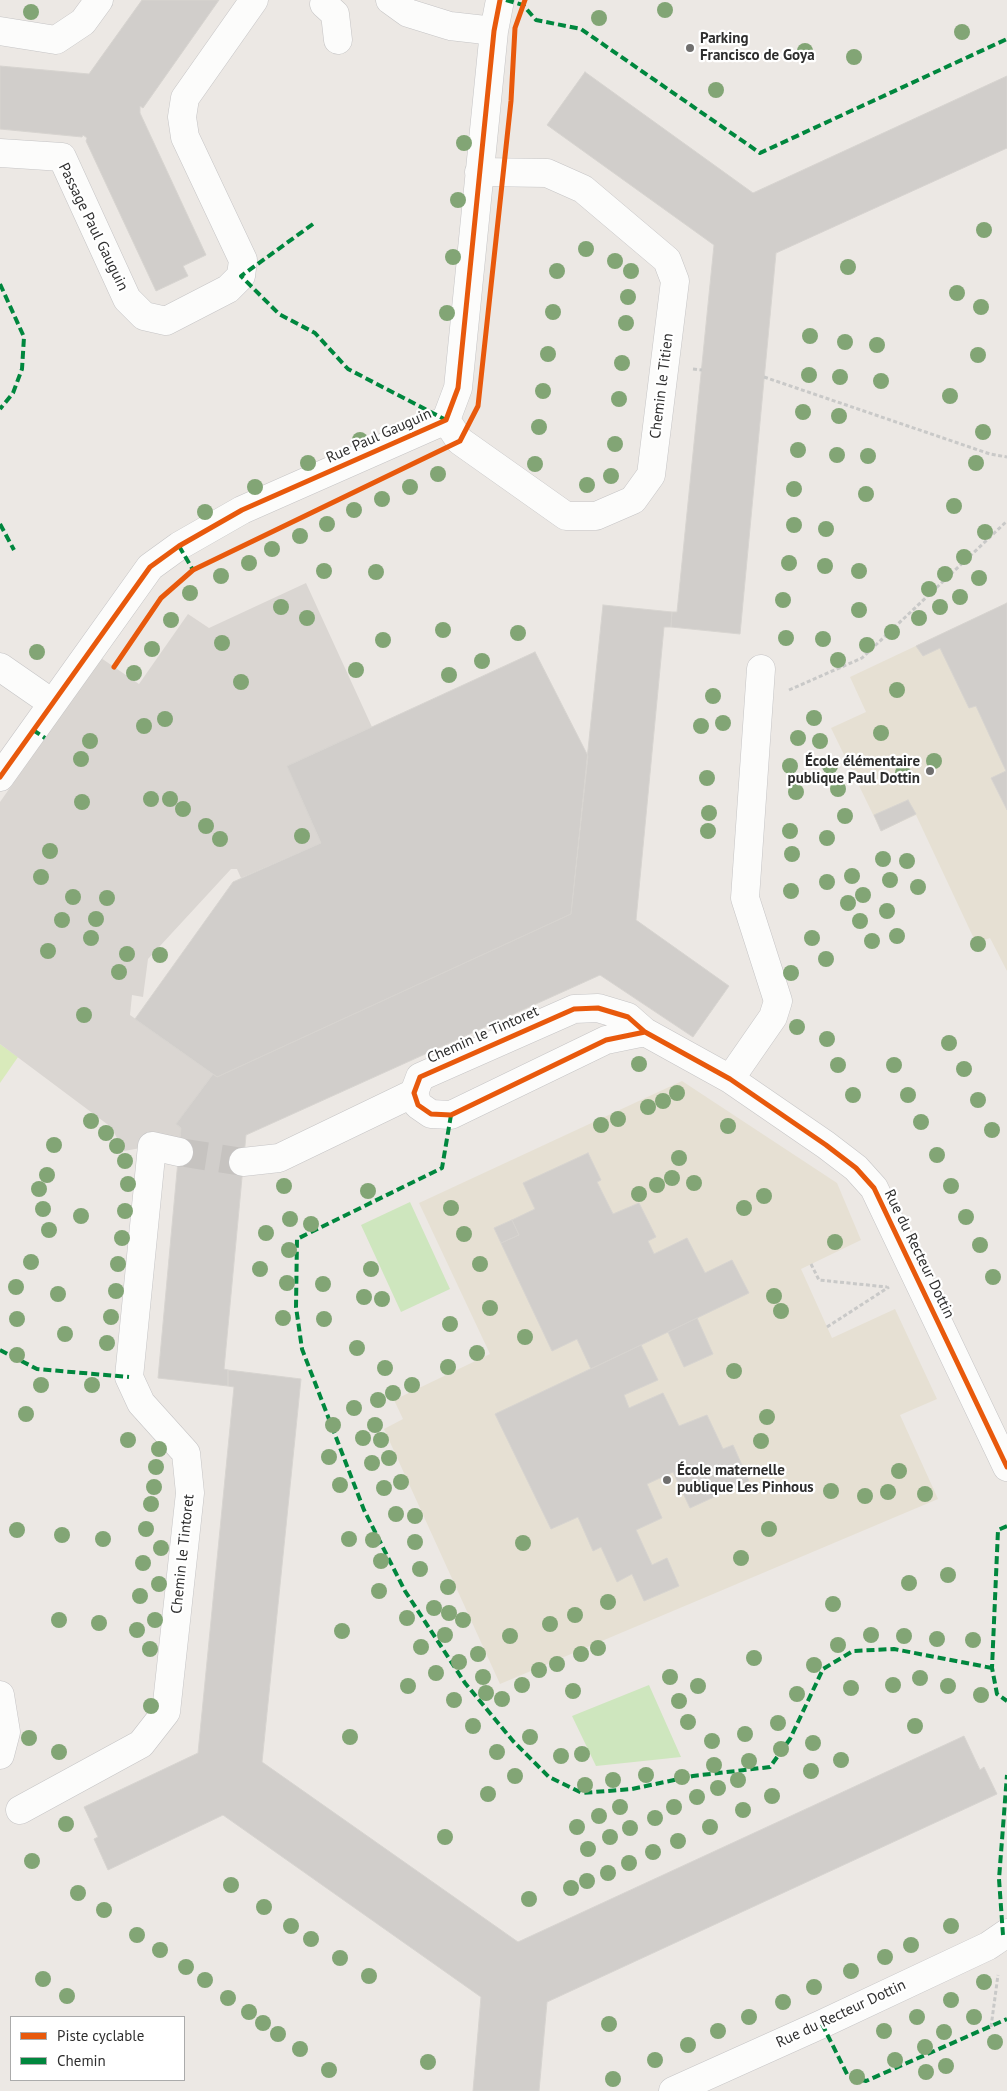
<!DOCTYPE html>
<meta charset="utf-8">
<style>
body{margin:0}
#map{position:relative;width:1007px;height:2091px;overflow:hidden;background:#ece8e4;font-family:"PT Sans",sans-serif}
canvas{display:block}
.legend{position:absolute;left:10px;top:2016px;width:175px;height:65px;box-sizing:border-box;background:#fff;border:1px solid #ababab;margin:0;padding:6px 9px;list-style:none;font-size:15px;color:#2e2e2e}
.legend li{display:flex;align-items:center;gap:10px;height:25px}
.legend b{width:25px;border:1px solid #ababab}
</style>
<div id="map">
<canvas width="1007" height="2091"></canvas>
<ul class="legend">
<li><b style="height:6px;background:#e8590c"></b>Piste cyclable</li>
<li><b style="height:6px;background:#00873e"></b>Chemin</li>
</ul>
</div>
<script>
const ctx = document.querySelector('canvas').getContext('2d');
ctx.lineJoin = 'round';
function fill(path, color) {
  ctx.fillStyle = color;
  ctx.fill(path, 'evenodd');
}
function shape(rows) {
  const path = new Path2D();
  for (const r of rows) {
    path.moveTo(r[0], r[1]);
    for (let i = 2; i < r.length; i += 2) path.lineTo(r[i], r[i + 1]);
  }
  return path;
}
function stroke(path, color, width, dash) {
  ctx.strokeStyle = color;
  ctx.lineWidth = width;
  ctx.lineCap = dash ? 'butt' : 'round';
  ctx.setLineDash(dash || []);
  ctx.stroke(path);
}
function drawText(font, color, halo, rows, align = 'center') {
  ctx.font = font + ' "PT Sans",sans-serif';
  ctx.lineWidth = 4.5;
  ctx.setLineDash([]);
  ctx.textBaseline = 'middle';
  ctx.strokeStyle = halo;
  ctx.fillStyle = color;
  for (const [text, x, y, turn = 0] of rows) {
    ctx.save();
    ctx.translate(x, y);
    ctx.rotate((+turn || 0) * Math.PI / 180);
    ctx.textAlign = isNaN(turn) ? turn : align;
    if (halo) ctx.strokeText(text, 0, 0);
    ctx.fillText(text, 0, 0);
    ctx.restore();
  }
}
const education = shape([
 [1007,603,1007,971,990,938,976,943,916,815,881,831,831,728,866,712,850,677],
 [682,1081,837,1183,861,1240,801,1269,832,1338,895,1309,937,1399,900,1415,938,1499,500,1684,384,1429,403,1419,394,1400,490,1354,419,1203]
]);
const green = shape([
 [410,1202,450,1289,401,1312,361,1225],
 [649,1685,681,1757,596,1766,572,1716]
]);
const pitch = shape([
 [0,1044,18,1057,0,1083]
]);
const plaza = shape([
 [306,583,372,727,288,766,321,843,241,878,237,869,231,869,148,959,143,997,132,995,130,1015,213,1074,177,1124,181,1128,179,1152,152,1146,124,1151,111,1127,0,1044,0,802,101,658,139,684,188,614,209,628]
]);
const building = shape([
 [142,0,219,0,143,108,140,106,140,113,206,255,183,266,188,276,156,291,86,141,87,138,83,135,82,137,0,129,0,66,89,74,142,0],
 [585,72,753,193,1007,76,1007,148,776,253,740,634,671,627,672,612,677,612,714,245,547,125,585,72],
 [1007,603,1007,810,991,778,1006,771,976,706,969,708,940,648,923,656,916,646,1007,603],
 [603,605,672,612,671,627,664,627,636,920,729,986,693,1037,600,975,246,1135,224,1369,228,1370,228,1386,158,1378,181,1128,176,1124,213,1074,217,1077,571,914,603,605],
 [535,652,588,756,571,914,217,1077,135,1019,233,882,321,843,287,766,535,652],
 [908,800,916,814,881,831,874,815,908,800],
 [588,1153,601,1180,597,1182,613,1214,639,1203,656,1237,648,1241,654,1254,687,1238,705,1273,732,1260,749,1293,591,1369,577,1339,552,1351,501,1243,519,1235,512,1220,535,1209,523,1183,588,1153],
 [512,1220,519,1235,501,1243,494,1228,512,1220],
 [697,1318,713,1354,684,1367,668,1332,697,1318],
 [641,1345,658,1380,624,1395,629,1408,663,1393,679,1426,707,1415,723,1449,733,1445,749,1481,690,1508,673,1472,647,1484,662,1518,636,1530,652,1565,667,1558,679,1586,644,1601,632,1574,617,1582,601,1547,593,1551,578,1517,551,1529,495,1414,641,1345],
 [228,1370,301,1379,262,1762,518,1942,964,1736,980,1770,984,1767,997,1794,547,2002,539,2091,473,2091,481,1997,223,1815,108,1870,94,1839,98,1837,84,1807,198,1753,234,1387,228,1386,228,1370]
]);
const minorTunnel = shape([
 [179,1152,243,1162]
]);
const path = shape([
 [693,369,702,370],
 [764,377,990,454,1007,457],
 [789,690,862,658,1007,521],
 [811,1264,819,1280,887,1287],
 [827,1327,889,1287],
 [991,2027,998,1975]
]);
const minor = shape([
 [326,0,324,4,335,14,338,40],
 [390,0,408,13,450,26,494,31],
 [0,31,56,40,83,22,99,0],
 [0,153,62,157,127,299,144,316,166,321,228,289,241,276,243,260,185,137,182,117,185,98,254,0],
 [446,420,460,441,566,516,596,516,633,500,651,475,675,281,667,260,583,189,547,173,479,172],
 [0,667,52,703],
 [0,777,150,567,179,546,242,510,446,420,458,388,494,31,500,0],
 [645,1032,628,1017,598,1008,574,1009,420,1077,414,1093,418,1105,431,1114,451,1115,606,1040,645,1032,730,1079,826,1145,856,1168,874,1188,1007,1467],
 [730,1079,773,1017,778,1001,745,898,761,669],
 [243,1162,279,1158,414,1093],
 [0,1695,6,1732,0,1755],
 [20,1810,141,1744,166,1712,190,1493,186,1453,141,1403,129,1377,152,1146,179,1152],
 [673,2091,822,2024,988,1946,1007,1933]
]);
const quiet = shape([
 [506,0,523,5,536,20,581,29,760,153,1007,39],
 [313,224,241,276,279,314,315,333,348,369,446,420],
 [0,284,24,337,22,369,13,393,0,409],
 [0,524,14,550],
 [179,546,193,570],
 [33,730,45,738],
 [451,1115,442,1168,297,1239,296,1307,302,1349,364,1510,405,1591,465,1683,513,1741,549,1777,582,1793,632,1789,693,1776,770,1767,790,1739,823,1669,853,1651,894,1649,992,1668],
 [0,1350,37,1369,129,1377],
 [1007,1526,998,1530,992,1668,997,1694,1007,1701],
 [1003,1935,999,1879,1007,1775],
 [822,2024,848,2076,866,2081,1007,2019]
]);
const cycleway = shape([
 [114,667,161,598,193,570,460,441,478,406,511,101,515,28,525,0],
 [0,777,150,567,179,546,242,510,446,420,458,388,494,31,500,0],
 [645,1032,628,1017,598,1008,574,1009,420,1077,414,1093,418,1105,431,1114,451,1115,606,1040,645,1032,730,1079,826,1145,856,1168,874,1188,1007,1467]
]);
const trees = [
 [665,10],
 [31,12],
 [599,18],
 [962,32],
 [805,51],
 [854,57],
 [716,90],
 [464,143],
 [458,200],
 [984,230],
 [586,249],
 [453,257],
 [615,261],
 [848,267],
 [557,271],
 [631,271],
 [957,293],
 [628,297],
 [981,307],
 [553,312],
 [447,313],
 [626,323],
 [810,336],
 [845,342],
 [877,345],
 [548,354],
 [978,355],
 [622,363],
 [809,375],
 [840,377],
 [881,381],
 [543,391],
 [950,396],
 [619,399],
 [803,412],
 [839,416],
 [539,427],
 [983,432],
 [360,440],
 [615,444],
 [798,450],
 [837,455],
 [868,456],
 [308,463],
 [976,463],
 [535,464],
 [438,474],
 [611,476],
 [587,485],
 [255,487],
 [410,487],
 [794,489],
 [866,494],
 [382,499],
 [954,506],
 [354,510],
 [205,512],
 [327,524],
 [794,525],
 [826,529],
 [985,532],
 [300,536],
 [272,549],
 [964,557],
 [249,563],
 [789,563],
 [825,566],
 [324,571],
 [859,571],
 [376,572],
 [945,574],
 [221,576],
 [979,578],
 [929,589],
 [190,593],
 [960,597],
 [783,600],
 [281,607],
 [940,607],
 [859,610],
 [307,618],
 [919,618],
 [171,620],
 [443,630],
 [892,632],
 [518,633],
 [786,638],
 [823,639],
 [383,640],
 [222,643],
 [867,645],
 [152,649],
 [37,652],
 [838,660],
 [482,661],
 [356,670],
 [134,673],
 [449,675],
 [241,682],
 [897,690],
 [713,696],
 [814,718],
 [165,719],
 [723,723],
 [144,726],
 [701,726],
 [881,733],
 [798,738],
 [90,741],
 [820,741],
 [81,759],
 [934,761],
 [790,766],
 [830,766],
 [903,773],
 [707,778],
 [838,789],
 [796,792],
 [151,799],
 [170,799],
 [82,802],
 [183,809],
 [709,813],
 [845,816],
 [206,826],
 [708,831],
 [790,831],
 [302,836],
 [827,838],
 [220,839],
 [50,851],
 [792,854],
 [883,859],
 [907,861],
 [852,876],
 [41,877],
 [890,880],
 [827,882],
 [918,887],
 [791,891],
 [863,895],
 [73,897],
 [107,898],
 [848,903],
 [887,911],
 [96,919],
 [62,920],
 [860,921],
 [897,936],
 [91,938],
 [812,938],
 [872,941],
 [978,944],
 [48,951],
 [127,954],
 [160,955],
 [826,959],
 [119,972],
 [791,973],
 [84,1015],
 [797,1027],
 [827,1039],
 [949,1043],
 [639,1064],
 [838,1065],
 [894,1065],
 [964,1069],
 [677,1093],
 [853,1095],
 [908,1095],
 [978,1100],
 [663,1101],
 [648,1107],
 [618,1119],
 [91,1121],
 [921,1122],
 [601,1125],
 [728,1126],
 [992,1130],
 [106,1133],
 [54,1145],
 [117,1146],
 [937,1155],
 [679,1158],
 [125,1161],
 [47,1175],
 [672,1178],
 [694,1183],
 [128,1184],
 [657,1185],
 [284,1186],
 [951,1186],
 [39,1189],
 [368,1191],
 [639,1194],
 [764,1196],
 [451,1208],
 [744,1208],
 [43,1209],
 [125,1211],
 [81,1216],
 [966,1217],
 [290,1219],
 [311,1224],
 [49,1230],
 [266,1233],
 [464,1234],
 [122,1238],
 [835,1242],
 [980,1245],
 [289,1250],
 [31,1262],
 [118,1264],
 [480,1264],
 [260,1269],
 [371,1269],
 [993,1277],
 [287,1283],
 [323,1284],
 [16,1287],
 [116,1291],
 [58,1294],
 [774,1296],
 [364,1297],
 [382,1299],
 [490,1308],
 [781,1311],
 [111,1317],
 [283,1318],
 [17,1319],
 [324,1319],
 [450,1324],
 [65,1334],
 [525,1337],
 [107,1343],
 [357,1348],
 [477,1353],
 [17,1355],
 [448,1367],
 [385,1368],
 [734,1371],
 [41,1385],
 [92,1385],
 [412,1385],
 [393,1393],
 [378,1400],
 [354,1408],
 [26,1414],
 [767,1417],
 [333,1425],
 [375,1425],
 [363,1438],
 [128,1440],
 [381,1440],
 [761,1441],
 [159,1449],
 [329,1457],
 [389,1458],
 [372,1463],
 [156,1467],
 [899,1471],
 [401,1482],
 [340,1485],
 [154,1487],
 [384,1488],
 [831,1491],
 [888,1492],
 [925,1494],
 [865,1496],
 [151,1504],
 [396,1514],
 [415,1516],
 [146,1529],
 [769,1529],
 [17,1530],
 [62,1535],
 [103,1539],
 [349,1539],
 [373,1540],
 [415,1542],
 [523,1543],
 [161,1548],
 [741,1558],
 [381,1561],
 [143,1563],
 [420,1569],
 [948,1575],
 [909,1583],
 [159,1584],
 [448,1587],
 [379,1591],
 [140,1596],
 [608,1602],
 [833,1604],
 [434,1608],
 [449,1613],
 [575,1615],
 [407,1618],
 [59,1620],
 [155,1620],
 [463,1620],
 [99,1623],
 [550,1624],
 [137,1630],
 [342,1631],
 [445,1635],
 [871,1635],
 [510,1636],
 [904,1636],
 [937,1639],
 [973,1640],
 [838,1645],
 [421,1647],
 [598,1648],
 [150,1649],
 [478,1654],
 [581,1654],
 [754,1658],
 [459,1662],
 [557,1664],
 [814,1665],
 [539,1670],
 [436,1673],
 [483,1677],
 [670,1677],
 [920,1678],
 [522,1685],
 [893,1685],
 [408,1686],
 [698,1686],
 [948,1686],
 [851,1688],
 [573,1691],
 [486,1693],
 [797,1694],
 [981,1695],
 [502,1699],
 [454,1700],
 [679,1701],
 [151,1706],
 [688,1722],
 [778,1723],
 [473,1726],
 [915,1726],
 [745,1734],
 [350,1737],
 [530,1737],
 [29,1738],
 [712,1741],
 [813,1743],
 [781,1749],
 [59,1752],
 [497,1752],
 [582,1754],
 [561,1756],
 [841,1760],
 [749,1761],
 [714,1765],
 [811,1771],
 [646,1775],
 [515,1776],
 [682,1777],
 [613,1780],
 [738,1780],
 [585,1785],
 [718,1788],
 [488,1794],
 [772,1796],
 [697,1797],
 [620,1807],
 [674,1807],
 [743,1810],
 [599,1816],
 [655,1818],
 [66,1824],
 [577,1827],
 [710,1827],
 [630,1828],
 [445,1837],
 [610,1837],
 [678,1841],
 [588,1849],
 [653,1852],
 [32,1861],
 [629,1863],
 [608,1873],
 [587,1881],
 [231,1885],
 [571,1888],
 [78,1893],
 [529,1899],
 [264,1907],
 [104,1910],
 [291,1926],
 [951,1926],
 [137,1935],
 [311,1939],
 [911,1945],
 [160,1950],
 [885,1957],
 [340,1958],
 [186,1967],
 [851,1971],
 [369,1976],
 [43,1979],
 [205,1980],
 [984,1982],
 [814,1987],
 [67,1996],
 [228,1998],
 [951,2000],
 [783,2002],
 [249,2012],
 [749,2017],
 [917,2017],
 [974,2017],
 [263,2023],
 [609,2024],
 [718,2031],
 [884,2031],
 [944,2032],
 [278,2034],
 [995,2042],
 [688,2045],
 [925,2047],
 [300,2049],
 [655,2060],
 [895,2060],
 [428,2062],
 [946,2066],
 [329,2070],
 [926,2072],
 [857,2077],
 [613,2079]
];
const markers = [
 [690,48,5,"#706f6e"],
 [930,771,5,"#706f6e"],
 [667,1480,5,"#706f6e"]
];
const poiNames = [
 ["Parking",700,39],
 ["Francisco de Goya",700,56],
 ["École élémentaire",920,762,"right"],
 ["publique Paul Dottin",920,779,"right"],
 ["École maternelle",677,1471],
 ["publique Les Pinhous",677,1488]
];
const streetNames = [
 ["Passage Paul Gauguin",93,227,64],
 ["Chemin le Titien",662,386,-83],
 ["Rue Paul Gauguin",379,436,-24],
 ["Chemin le Tintoret",483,1035,-24],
 ["Rue du Recteur Dottin",919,1254,64],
 ["Chemin le Tintoret",183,1554,-84],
 ["Rue du Recteur Dottin",841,2014,-25]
];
fill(education, '#e6e0d3');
fill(green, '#cee6be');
fill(pitch, '#d9eabb');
fill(plaza, '#dad6d2');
fill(building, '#d1cecb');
stroke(building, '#d7d4d0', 1);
stroke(minorTunnel, '#c6c3c0', 28, [28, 14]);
stroke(minor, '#c5c4c5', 29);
stroke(path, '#c9c9c8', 3, [4, 2.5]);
stroke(minor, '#fcfcfb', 28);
stroke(quiet, '#00873e', 4, [8, 4]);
stroke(cycleway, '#e8590c', 5);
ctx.fillStyle = '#82a575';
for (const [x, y] of trees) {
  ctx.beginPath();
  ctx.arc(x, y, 8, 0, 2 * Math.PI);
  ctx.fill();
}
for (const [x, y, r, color] of markers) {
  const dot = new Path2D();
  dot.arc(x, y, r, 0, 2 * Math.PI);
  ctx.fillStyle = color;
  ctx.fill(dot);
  stroke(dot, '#fff', 2);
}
drawText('bold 15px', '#2e2e2e', '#fff', poiNames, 'left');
drawText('15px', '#2e2e2e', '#fff', streetNames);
</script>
